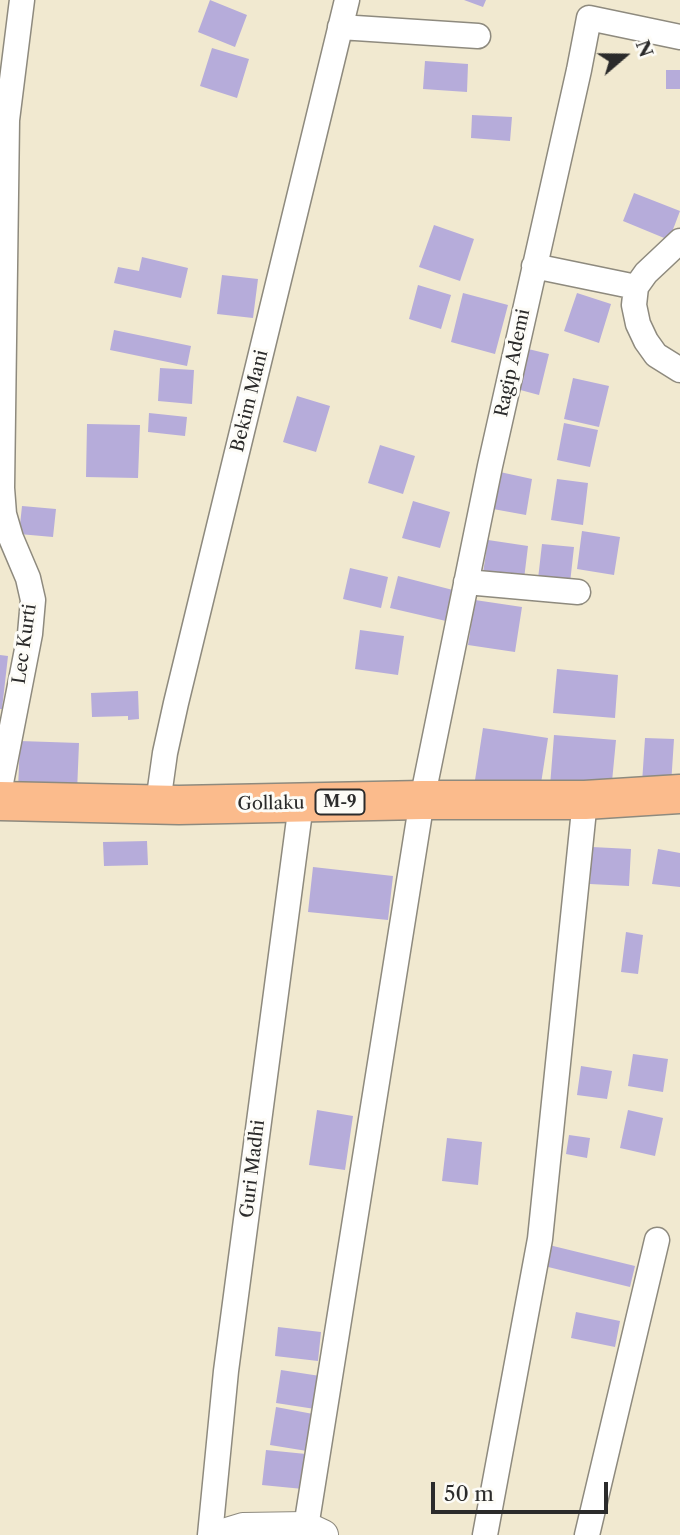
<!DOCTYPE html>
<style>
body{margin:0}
#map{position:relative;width:680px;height:1535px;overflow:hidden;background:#f1e9d0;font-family:"Libre Caslon Text",serif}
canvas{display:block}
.north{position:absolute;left:589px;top:21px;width:70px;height:70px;-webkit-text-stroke:5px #fdfcf7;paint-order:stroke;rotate:70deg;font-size:19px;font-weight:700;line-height:28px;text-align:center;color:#2b2b2b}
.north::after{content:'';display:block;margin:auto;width:24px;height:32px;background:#2b2b2b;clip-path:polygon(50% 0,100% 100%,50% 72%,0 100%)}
.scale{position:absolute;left:431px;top:1482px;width:177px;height:32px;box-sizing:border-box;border:4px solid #2b2b2b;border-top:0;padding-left:9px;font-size:21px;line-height:24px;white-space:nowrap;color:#2b2b2b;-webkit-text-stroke:5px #fdfcf7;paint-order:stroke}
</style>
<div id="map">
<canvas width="680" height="1535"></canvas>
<div class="north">N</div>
<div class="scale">50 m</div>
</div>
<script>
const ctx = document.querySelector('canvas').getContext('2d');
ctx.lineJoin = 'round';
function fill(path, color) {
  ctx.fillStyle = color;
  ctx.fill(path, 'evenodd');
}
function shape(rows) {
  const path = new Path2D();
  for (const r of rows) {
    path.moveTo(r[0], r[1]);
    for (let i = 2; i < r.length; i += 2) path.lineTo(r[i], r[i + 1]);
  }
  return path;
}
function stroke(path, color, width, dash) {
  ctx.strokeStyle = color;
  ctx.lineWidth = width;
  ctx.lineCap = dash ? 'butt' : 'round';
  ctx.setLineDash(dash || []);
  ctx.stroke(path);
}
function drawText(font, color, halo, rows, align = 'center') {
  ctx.font = font + ' "Libre Caslon Text",serif';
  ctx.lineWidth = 6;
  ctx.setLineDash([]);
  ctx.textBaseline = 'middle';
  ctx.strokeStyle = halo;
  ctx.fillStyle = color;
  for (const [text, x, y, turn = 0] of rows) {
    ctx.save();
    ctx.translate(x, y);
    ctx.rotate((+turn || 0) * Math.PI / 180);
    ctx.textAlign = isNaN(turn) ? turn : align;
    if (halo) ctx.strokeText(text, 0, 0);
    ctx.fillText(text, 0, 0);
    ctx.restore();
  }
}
const building = shape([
 [210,0,247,15,235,47,198,32],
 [464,0,486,0,483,7],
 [212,48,249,59,237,98,200,86],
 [425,61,468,64,467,92,423,89],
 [666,70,680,70,680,89,666,89],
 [472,115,512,117,510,141,471,138],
 [634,193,680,211,669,240,623,221],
 [434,225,474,239,460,281,419,267],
 [142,257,188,268,181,298,114,283,118,267,139,271],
 [222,275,258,279,253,318,217,314],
 [418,285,451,295,441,329,409,319],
 [463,293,508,305,495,354,451,342],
 [577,293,611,304,599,343,564,331],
 [114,330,191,346,187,366,110,350],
 [524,348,549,354,539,395,513,388],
 [160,368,194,370,192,404,158,401],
 [573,378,609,386,599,427,564,419],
 [297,396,330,406,316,452,283,442],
 [149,413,187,417,185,436,148,432],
 [564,423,598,430,590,467,557,460],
 [87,424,140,425,138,478,86,477],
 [380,445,415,456,403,494,368,483],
 [500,472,532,479,526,515,493,509],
 [557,479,588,483,583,525,551,520],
 [413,501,450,512,440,548,402,538],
 [22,506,56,509,53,537,19,534],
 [582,531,620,537,614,575,577,569],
 [488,540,528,546,524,579,483,573],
 [542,544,574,547,570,583,538,579],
 [350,568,388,577,381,608,343,599],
 [398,576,453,590,446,621,390,608],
 [475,600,522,607,515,652,468,645],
 [360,630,404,636,398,675,355,669],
 [0,655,8,656,2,709,0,709],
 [557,669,618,675,615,718,553,713],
 [138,691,139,719,128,720,128,716,92,717,91,693],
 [483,728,548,738,540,790,475,780],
 [554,735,616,740,611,792,550,786],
 [645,738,674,739,671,785,642,783],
 [20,741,79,743,77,792,18,789],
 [147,841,148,865,104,866,103,842],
 [592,847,631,849,629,886,590,884],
 [658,849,680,853,680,887,652,884],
 [313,867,393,876,388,920,308,912],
 [626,932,643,935,638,974,621,972],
 [633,1054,668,1059,663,1092,628,1086],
 [581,1066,612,1071,607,1099,577,1095],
 [317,1110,353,1116,345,1170,309,1165],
 [628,1110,663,1118,655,1156,620,1148],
 [569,1135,590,1138,587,1158,566,1154],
 [447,1138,482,1142,478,1185,442,1181],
 [549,1245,635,1266,630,1287,544,1266],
 [576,1312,620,1321,615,1347,571,1338],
 [278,1327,321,1332,318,1361,275,1356],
 [281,1370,320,1376,315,1409,276,1403],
 [276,1407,313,1414,307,1451,270,1445],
 [266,1450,306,1454,303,1489,262,1485]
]);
const minor = shape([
 [340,27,478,36],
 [680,241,646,273,636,287,634,305,638,324,646,341,656,355,680,370],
 [534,266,636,287],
 [466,582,578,592],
 [0,788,30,634,33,600,28,578,11,538,4,514,2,488,7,120,22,0],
 [158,803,165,753,176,703,347,0],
 [306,1527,422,800,490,466,579,70,589,18,680,37],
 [210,1535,226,1371,301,804],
 [485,1535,540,1239,585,800],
 [587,1535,657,1240]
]);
const tertiary = shape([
 [220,1535,243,1528,306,1527,323,1535]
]);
const primary = shape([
 [0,801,179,805,422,800,585,800,680,794]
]);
const shields = [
 [340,802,49]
];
const shieldNames = [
 ["M-9",340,802]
];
const streetNames = [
 ["Ragip Ademi",513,363,-78],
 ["Bekim Mani",250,401,-76],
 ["Lec Kurti",25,644,-82],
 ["Gollaku",271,804,-1],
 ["Guri Madhi",253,1169,-83]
];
fill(building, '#b6acda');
stroke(minor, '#8e8a7e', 27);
stroke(tertiary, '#8e8a7e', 32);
stroke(primary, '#8e8a7e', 41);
stroke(minor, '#fff', 24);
stroke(tertiary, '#fff', 30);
stroke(primary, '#fbbb8c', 38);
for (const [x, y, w] of shields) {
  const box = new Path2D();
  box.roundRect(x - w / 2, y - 12.5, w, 25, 5);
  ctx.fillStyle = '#fdfcf7';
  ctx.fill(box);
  stroke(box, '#2b2b2b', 2);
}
drawText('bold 16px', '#2b2b2b', null, shieldNames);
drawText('18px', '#2b2b2b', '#fdfcf7', streetNames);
</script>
